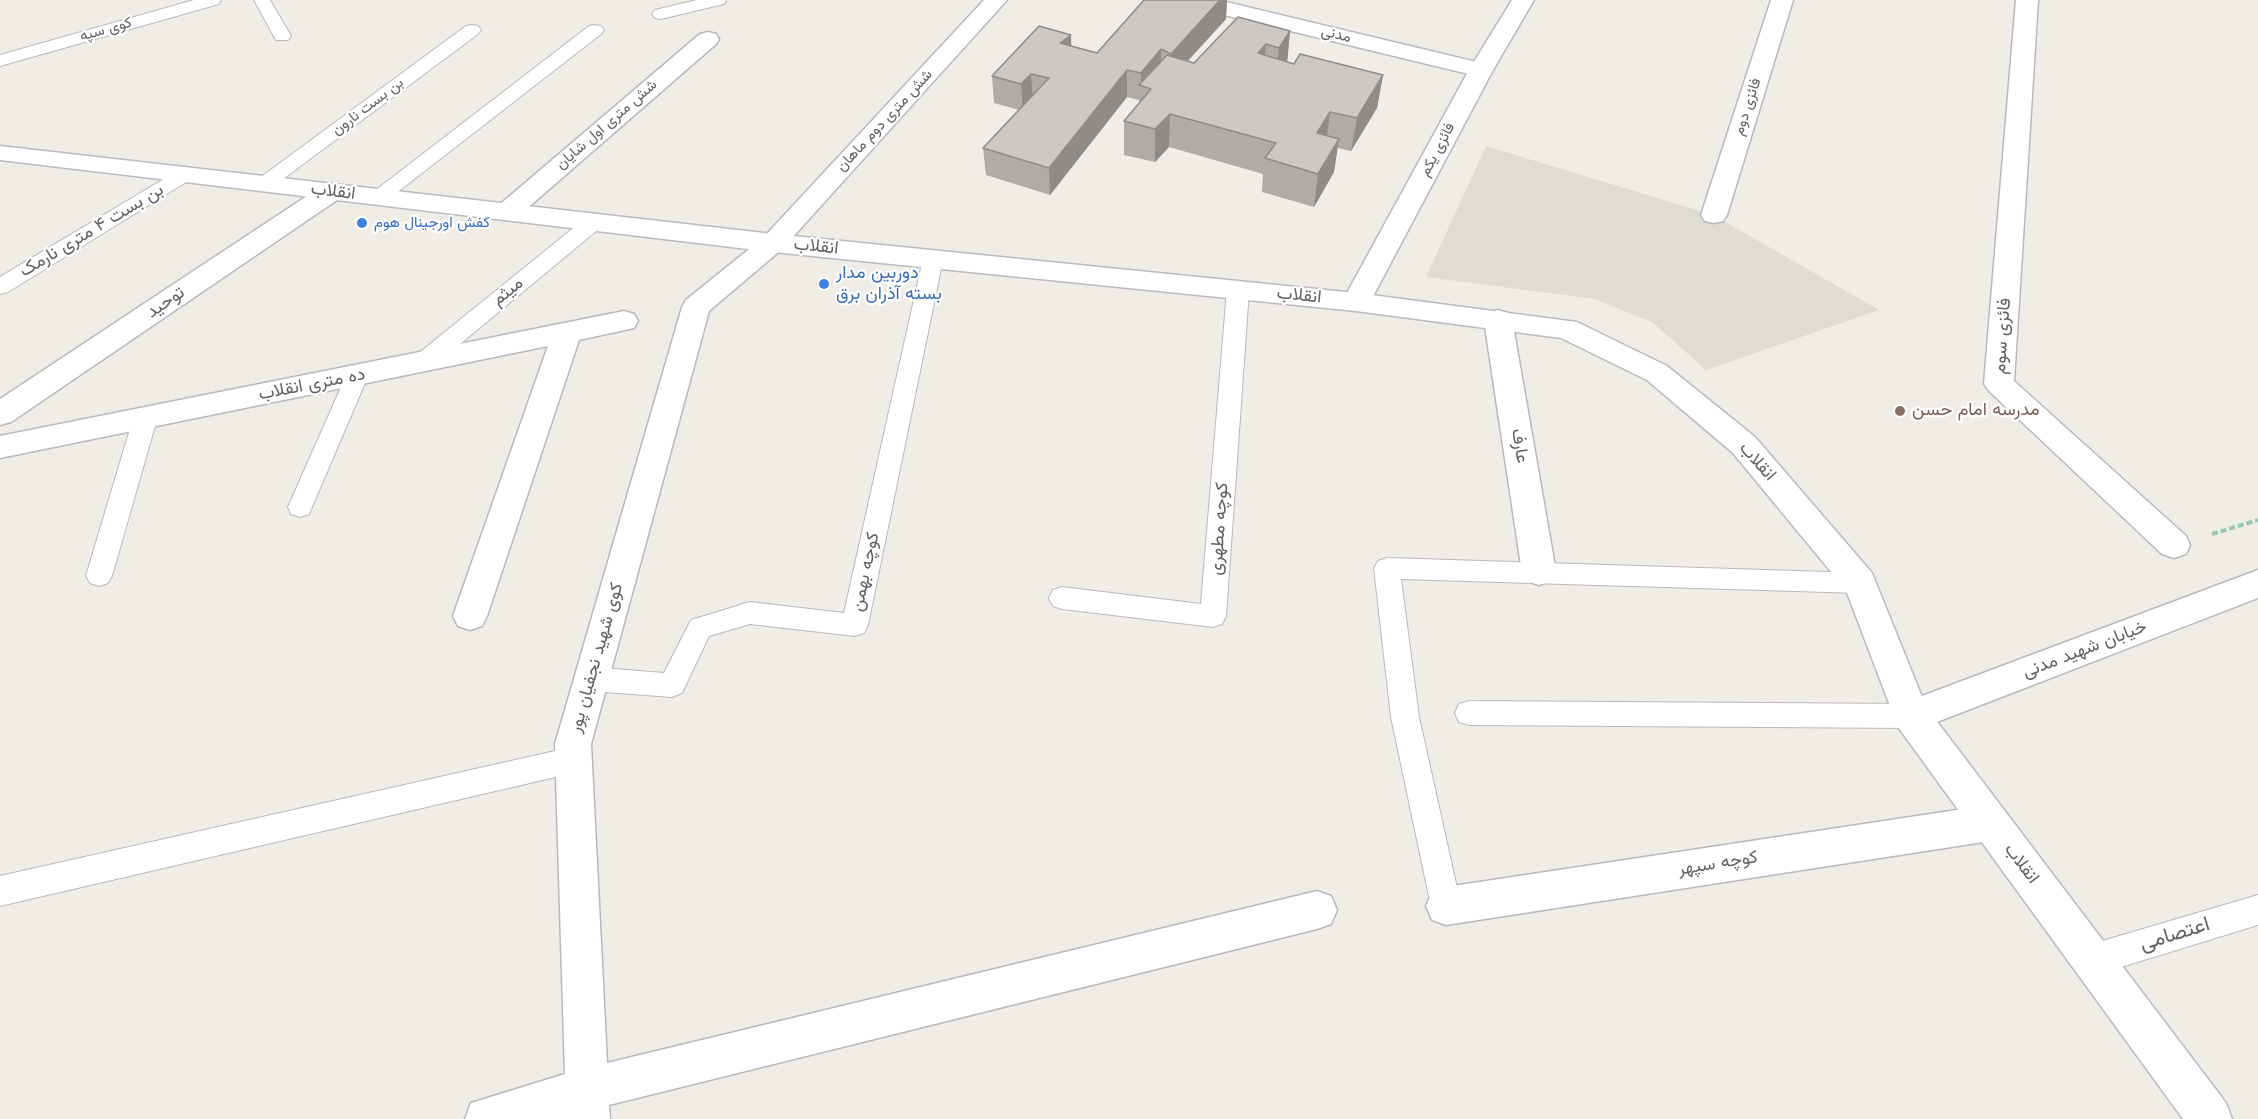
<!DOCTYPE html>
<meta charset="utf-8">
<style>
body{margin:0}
canvas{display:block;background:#f0ede6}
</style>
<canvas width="2258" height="1119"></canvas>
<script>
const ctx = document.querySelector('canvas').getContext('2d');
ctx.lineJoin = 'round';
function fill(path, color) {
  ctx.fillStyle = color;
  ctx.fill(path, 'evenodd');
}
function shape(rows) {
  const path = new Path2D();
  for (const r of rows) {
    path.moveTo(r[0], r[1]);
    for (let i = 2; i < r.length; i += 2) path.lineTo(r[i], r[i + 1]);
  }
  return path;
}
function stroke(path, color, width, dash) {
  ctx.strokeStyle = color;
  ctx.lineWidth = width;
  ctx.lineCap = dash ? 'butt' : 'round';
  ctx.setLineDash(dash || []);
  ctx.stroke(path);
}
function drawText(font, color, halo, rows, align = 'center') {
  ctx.font = font + ' Jost,Vazirmatn,sans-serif';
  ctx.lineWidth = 4.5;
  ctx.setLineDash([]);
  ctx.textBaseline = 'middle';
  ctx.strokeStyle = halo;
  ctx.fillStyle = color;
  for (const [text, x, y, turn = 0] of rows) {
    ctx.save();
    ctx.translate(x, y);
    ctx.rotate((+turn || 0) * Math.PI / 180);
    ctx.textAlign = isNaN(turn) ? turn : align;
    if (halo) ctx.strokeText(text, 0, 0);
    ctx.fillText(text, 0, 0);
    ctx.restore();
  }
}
const education = shape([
 [1486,146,1713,215,1879,310,1706,370,1652,322,1595,299,1426,277]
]);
const path = shape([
 [2212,534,2258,520]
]);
const lane = shape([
 [194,0,221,0,219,4,0,66,0,55,194,0],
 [254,0,270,0,291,36,288,40,276,40,254,0],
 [697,0,726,0,724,4,661,19,655,18,652,14,655,10,697,0],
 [472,25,478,26,481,30,478,34,271,188,257,188,254,184,257,180,466,26,472,25],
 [595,25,601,26,604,30,601,34,386,201,379,203,372,201,369,197,372,193,589,26,595,25],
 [184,169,191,171,194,175,191,179,8,292,0,294,0,277,177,171,184,169],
 [594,216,601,217,604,222,601,227,430,369,422,371,414,369,411,363,414,357,587,217,594,216],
 [933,252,940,254,943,259,868,625,864,633,855,636,750,624,709,636,682,693,672,697,591,691,581,687,577,679,581,671,591,667,664,673,691,620,750,602,844,613,923,259,926,254,933,252],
 [1238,283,1246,285,1249,290,1226,616,1222,624,1213,627,1062,609,1053,606,1049,598,1053,590,1062,587,1201,604,1227,290,1230,285,1238,283],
 [357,368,365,370,368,376,312,507,309,514,300,517,291,514,288,507,346,376,349,370,357,368],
 [145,410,153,413,157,419,112,576,108,583,99,586,90,583,86,576,133,419,137,413,145,410],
 [1387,558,1860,573,1869,576,1873,583,1869,590,1860,593,1401,579,1419,717,1461,906,1457,917,1446,921,1435,917,1431,906,1391,717,1374,568,1378,561,1387,558],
 [1469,701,1911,704,1921,707,1925,716,1921,725,1911,728,1469,725,1459,722,1455,713,1459,704,1469,701],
 [573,747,583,751,587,760,583,769,573,773,0,906,0,876,573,747],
 [2258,895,2258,925,2092,976,2081,971,2076,960,2081,949,2092,944,2258,895]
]);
const street = shape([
 [984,0,1007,0,782,249,709,311,591,744,607,1063,1317,891,1331,896,1337,910,1331,924,1317,929,609,1105,610,1119,465,1119,471,1103,565,1074,555,744,682,307,686,300,764,237,984,0],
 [1512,0,1534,0,1493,70,1370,302,1366,309,1356,311,1346,309,1342,302,1469,70,1512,0],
 [1771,0,1793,0,1727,215,1723,221,1714,223,1705,221,1701,215,1771,0],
 [2016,0,2038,0,2014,381,2186,536,2190,545,2186,554,2174,558,2162,554,1989,391,1984,384,2016,0],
 [708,32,716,34,719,39,716,44,516,218,507,220,498,218,494,212,498,206,700,34,708,32],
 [331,184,340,186,344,192,340,198,11,422,0,425,0,399,322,186,331,184],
 [1498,310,1508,313,1512,320,1556,572,1551,581,1539,585,1527,581,1522,572,1484,320,1488,313,1498,310],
 [624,311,634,314,638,321,634,328,579,340,487,616,482,626,470,630,458,626,453,616,548,346,0,458,0,436,624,311],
 [2258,570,2258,598,1911,732,1898,727,1893,716,1898,705,2258,570],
 [1990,805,2004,810,2009,823,2004,836,1990,841,1446,925,1432,920,1426,906,1432,892,1446,887,1990,805]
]);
const secondary = shape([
 [1180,0,1218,0,1489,65,1493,70,1489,75,1481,77,1183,5,1180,0],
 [0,146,773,234,1356,293,1577,322,1667,366,1755,437,1872,573,1926,707,2226,1103,2232,1119,2183,1119,1898,727,1846,590,1733,453,1647,380,1561,338,1356,311,773,252,0,160,0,146]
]);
const wall = shape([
 [1144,0,1227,0,1226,19,1188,61,1194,63,1290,31,1287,62,1294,64,1383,75,1377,108,1351,151,1337,148,1334,172,1314,207,1262,192,1263,174,1169,147,1155,162,1124,155,1124,121,1139,103,1139,100,1127,97,1050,195,986,175,983,148,1019,110,994,103,992,76,1071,35,1071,46,1097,53]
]);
const shadedWall = shape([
 [1220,0,1227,0,1226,19,1170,80,1171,54],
 [1290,31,1287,64,1275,81,1279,48],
 [1071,35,1072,62,1060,43],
 [1266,44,1263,77,1258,53],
 [1161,49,1161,76,1141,85,1141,73],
 [1127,70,1127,97,1050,195,1049,168],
 [1031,74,1033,101,1023,111,1021,84],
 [1383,75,1377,108,1351,151,1357,118],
 [1330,112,1326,145,1317,133],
 [1170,114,1169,147,1155,162,1155,129],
 [1339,139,1334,172,1314,207,1318,174]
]);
const building = shape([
 [1144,0,1220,0,1171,54,1161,49,1141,73,1127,70,1049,168,983,148,1049,78,1031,74,1021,84,992,76,1039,26,1071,35,1060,43,1097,53,1144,0],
 [1238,17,1290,31,1279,48,1266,44,1258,53,1294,64,1300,54,1383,75,1357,118,1330,112,1317,133,1339,139,1318,174,1265,158,1276,143,1170,114,1155,129,1124,121,1151,89,1139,85,1167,55,1194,63,1238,17]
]);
const markers = [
 [362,223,6,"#3f7fe0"],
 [824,284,6,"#3f7fe0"],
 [1900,411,6,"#8d6e63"]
];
const farStreetnames = [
 ["کوی سپه",106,30,-16],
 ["مدنی",1336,35,14],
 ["بن بست نارون",368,107,-37],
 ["فائزی دوم",1748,107,-72],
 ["شش متری دوم ماهان",885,121,-47],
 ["شش متری اول شایان",607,125,-41],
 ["فائزی یکم",1438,150,-62]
];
const farShopnames = [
 ["کفش اورجینال هوم",374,223]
];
const streetNames = [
 ["انقلاب",333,192,7],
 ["بن بست ۴ متری نارمک",92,231,-31],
 ["انقلاب",816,247,6],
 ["میثم",508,292,-39],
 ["انقلاب",1299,296,6],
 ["توحید",166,303,-34],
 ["فائزی سوم",2003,336,-86],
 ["ده متری انقلاب",312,385,-11],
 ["عارف",1519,446,81],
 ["انقلاب",1757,462,48],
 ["کوچه مطهری",1220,529,-86],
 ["کوچه بهمن",866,572,-78],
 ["خیابان شهید مدنی",2085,650,-21],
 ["کوی شهید نجفیان پور",597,658,-74],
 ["کوچه سپهر",1718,864,-9],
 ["انقلاب",2021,864,53]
];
const shopNames = [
 ["دوربین مدار",836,274],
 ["بسته آذران برق",836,295]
];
const educationNames = [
 ["مدرسه امام حسن",1912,411]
];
const nearStreetnames = [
 ["اعتصامی",2175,935,-17]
];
fill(education, '#e0dcd4');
stroke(lane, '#b7b9bd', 2);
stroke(street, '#b7b9bd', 3);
stroke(secondary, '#b8bbc0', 3);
stroke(path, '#9cc9a7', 4, [6, 3]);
fill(lane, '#fff');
fill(street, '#fff');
fill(secondary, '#fff');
fill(wall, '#afaca8');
fill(shadedWall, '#8f8c88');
fill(building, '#ccc8c3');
stroke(building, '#8f8c88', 1.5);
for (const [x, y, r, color] of markers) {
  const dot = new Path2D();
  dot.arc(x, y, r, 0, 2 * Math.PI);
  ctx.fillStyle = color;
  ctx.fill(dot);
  stroke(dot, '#fff', 2);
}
drawText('15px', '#5e6267', '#fff', farStreetnames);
drawText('15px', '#366cbe', '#fff', farShopnames, 'left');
drawText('18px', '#5e6267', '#fff', streetNames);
drawText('18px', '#366cbe', '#fff', shopNames, 'left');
drawText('18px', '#785e54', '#fff', educationNames, 'left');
drawText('21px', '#5e6267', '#fff', nearStreetnames);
</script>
